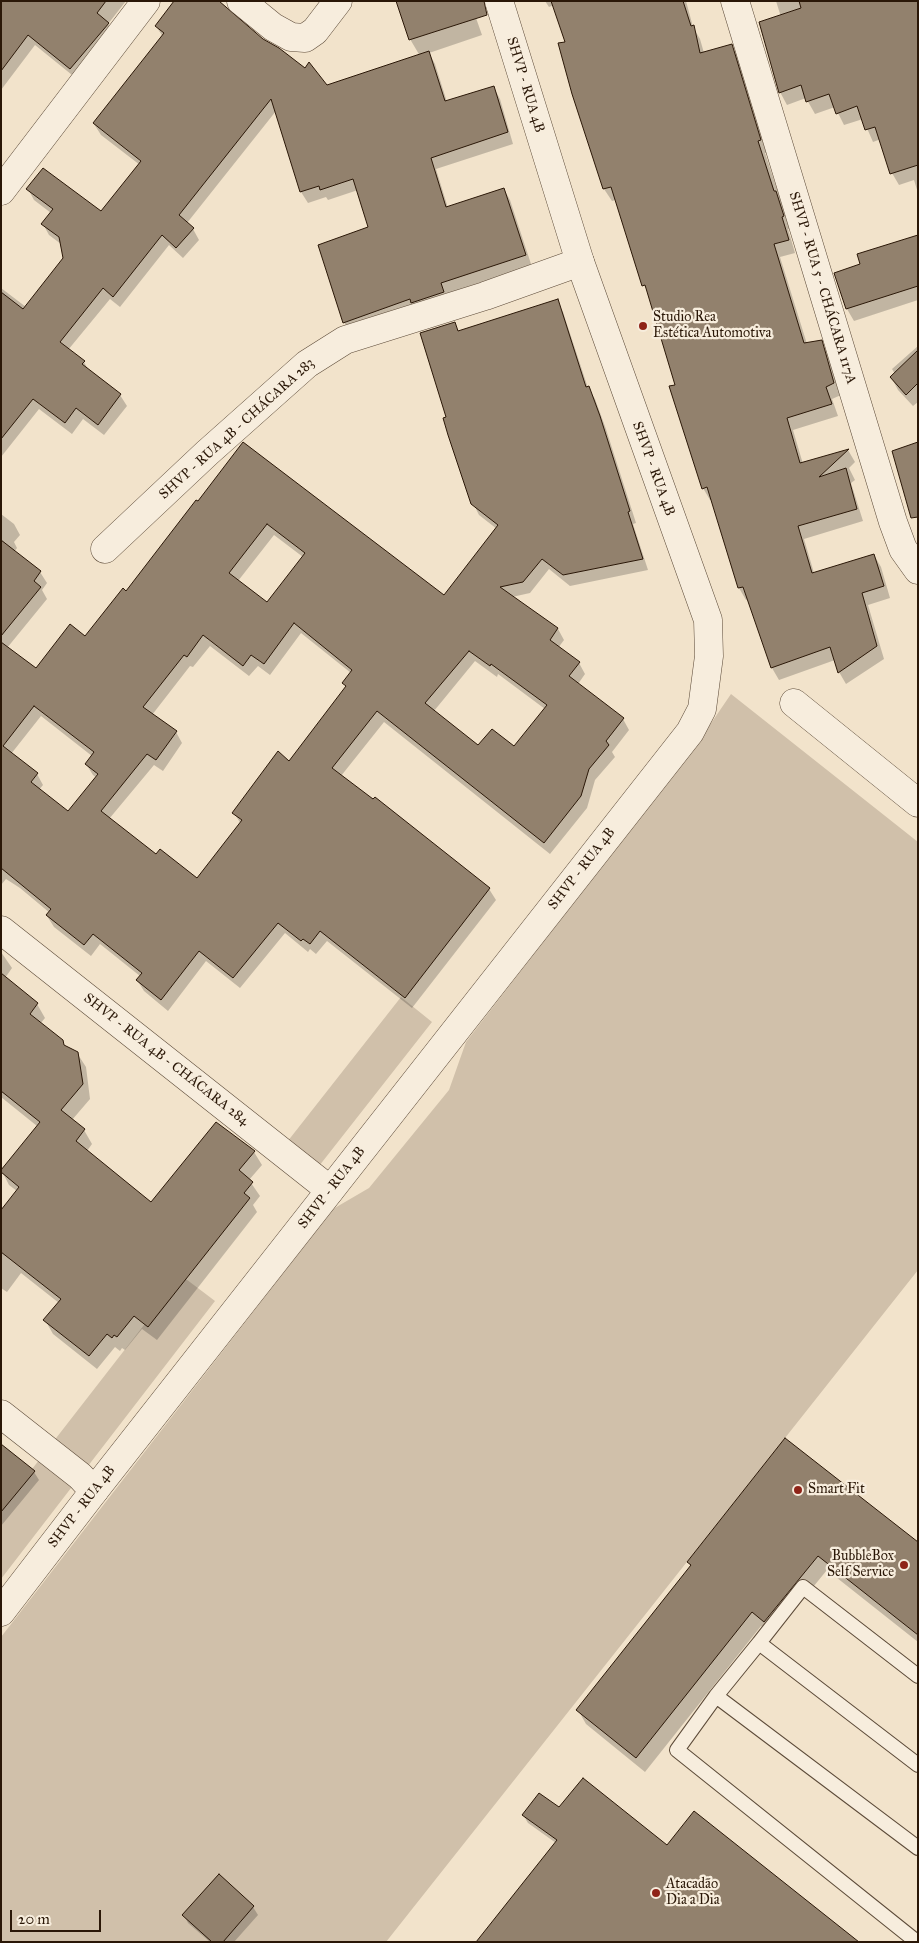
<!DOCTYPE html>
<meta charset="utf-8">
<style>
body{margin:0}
#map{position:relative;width:919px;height:1943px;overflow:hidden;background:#f2e3cb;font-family:"IM FELL Great Primer",serif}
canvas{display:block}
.frame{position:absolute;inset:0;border:2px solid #2a1707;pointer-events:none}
.scale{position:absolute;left:10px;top:1910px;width:91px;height:22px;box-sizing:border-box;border:2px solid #2a1707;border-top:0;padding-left:6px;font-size:15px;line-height:18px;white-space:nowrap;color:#2a1707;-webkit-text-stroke:4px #f7eddd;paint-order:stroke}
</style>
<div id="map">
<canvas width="919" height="1943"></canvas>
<div class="frame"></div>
<div class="scale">20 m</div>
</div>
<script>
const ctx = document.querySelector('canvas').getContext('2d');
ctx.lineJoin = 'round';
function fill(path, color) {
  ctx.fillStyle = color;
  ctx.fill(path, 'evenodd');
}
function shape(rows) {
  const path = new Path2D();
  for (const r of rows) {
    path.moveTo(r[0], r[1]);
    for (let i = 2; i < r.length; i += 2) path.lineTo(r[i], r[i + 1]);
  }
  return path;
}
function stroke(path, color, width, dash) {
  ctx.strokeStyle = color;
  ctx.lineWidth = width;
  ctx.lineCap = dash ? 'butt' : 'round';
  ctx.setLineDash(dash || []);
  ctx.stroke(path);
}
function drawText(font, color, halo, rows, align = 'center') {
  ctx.font = font + ' "IM FELL Great Primer",serif';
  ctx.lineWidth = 4.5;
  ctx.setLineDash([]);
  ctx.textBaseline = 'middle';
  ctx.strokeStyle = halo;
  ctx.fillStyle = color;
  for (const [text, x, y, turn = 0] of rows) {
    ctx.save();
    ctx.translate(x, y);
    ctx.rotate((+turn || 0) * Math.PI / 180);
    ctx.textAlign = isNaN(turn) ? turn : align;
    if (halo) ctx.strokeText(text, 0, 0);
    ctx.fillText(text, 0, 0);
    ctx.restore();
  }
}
const green = shape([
 [731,694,918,842,918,1270,386,1942,1,1942,1,1637,333,1209,369,1188,449,1090,466,1042,701,738],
 [401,997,432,1022,312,1175,280,1151],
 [182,1276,215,1301,1,1579,1,1509]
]);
const shadow = shape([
 [1,1,126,1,108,24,114,34,77,79,35,45,1,90],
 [470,1,482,35,429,53,435,64,447,102,494,88,500,99,513,144,436,169,448,208,504,189,510,200,532,267,350,333,344,322,370,228,358,190,328,200,326,197,308,203,301,192,276,111,187,223,193,229,199,240,183,258,169,245,120,307,110,299,68,350,84,362,89,371,120,395,127,406,104,435,83,419,72,434,39,409,1,457,1,288,26,307,65,258,61,244,49,235,43,224,51,213,34,200,28,189,101,213,140,165,101,135,94,124,163,37,156,26,263,40,327,86,420,56,410,39],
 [545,1,686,1,693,27,700,39,704,53,731,45,738,57,767,153,765,153,790,229,788,229,795,253,780,257,807,344,821,342,828,354,841,395,832,399,838,416,793,430,803,464,848,450,855,462,849,468,855,480,851,483,863,521,804,539,814,573,874,555,881,567,890,598,868,605,884,659,846,684,839,672,835,660,779,680,772,668,749,599,746,600,739,588,712,500,710,500,703,488,677,386,650,296,644,285,616,200,612,201,604,189,573,92,566,43,554,5,549,7],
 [776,1,918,1,918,193,914,180,899,185,892,173,881,139,873,142,863,119,844,125,835,107,815,114,806,98,787,105,780,92,781,17],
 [918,236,918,300,854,321,847,309,836,274,862,265],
 [557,301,563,312,588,388,595,399,606,429,636,523,633,524,648,570,570,586,549,569,530,593,512,597,558,629,564,640,558,648,579,663,585,674,578,684,623,719,629,730,612,752,615,757,595,780,587,808,550,854,384,722,341,776,373,801,375,799,489,889,496,900,412,1008,327,941,316,954,310,949,308,952,285,933,240,988,206,961,168,1011,144,991,137,980,140,976,100,944,91,956,54,927,47,916,50,913,20,888,6,879,1,885,1,514,14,524,20,535,14,542,17,548,14,552,40,572,47,583,42,590,47,599,7,648,36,670,85,637,127,592,244,444,444,597,497,529,479,515,473,503,448,417,454,323,459,332],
 [274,535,303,557,267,604,238,581],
 [301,633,351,673,344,683,346,687,289,763,234,813,241,824,197,880,156,856,109,819,154,765,163,771,182,743,176,732,152,715,190,666,193,667,210,646,249,676,258,666,270,675],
 [475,661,497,677,498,674,545,709,514,748,478,747,434,711],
 [41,716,92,756,86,764,93,775,97,778,69,813,39,790,43,785,37,774,11,754],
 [918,346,918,402,913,406,898,390,891,377,895,374,892,369],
 [1,952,12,968,5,978,37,1004,45,1018,40,1024,62,1041,65,1047,77,1053,86,1067,90,1099,72,1120,84,1130,92,1144,87,1151,151,1204,254,1152,262,1165,249,1180,260,1196,253,1205,257,1212,157,1340,142,1329,125,1350,122,1348,120,1351,115,1347,97,1369,53,1334,45,1320,59,1303,21,1273,7,1292,1,1288,1,1212,17,1191,9,1185,2,1171,37,1126,1,1097],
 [1,1452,34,1472,39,1480,1,1526],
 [918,1544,918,1642,827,1570,773,1636,761,1626,645,1772,586,1724,578,1710,691,1567,688,1562],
 [559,1809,668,1846,556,1843,528,1823,523,1815],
 [219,1876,253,1907,258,1915,234,1942,210,1942,188,1923,184,1915]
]);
const building = shape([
 [1,1,106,1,97,13,109,23,70,69,28,35,1,71,1,1],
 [174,1,219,1,263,39,279,48,305,68,309,62,327,85,429,51,445,101,494,86,508,132,431,158,446,207,504,188,526,255,441,283,444,292,411,303,410,299,343,323,318,245,368,227,353,179,320,190,319,186,300,192,271,99,179,215,194,228,176,248,162,235,113,297,103,288,60,342,85,361,82,364,121,394,98,425,76,408,65,423,33,399,1,439,1,292,23,309,63,258,59,237,41,224,53,209,26,189,43,168,101,211,141,161,93,123,164,33,155,26,174,1],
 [396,1,484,1,487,15,409,40,396,1],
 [551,1,683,1,691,26,694,25,700,53,732,44,761,140,758,141,774,191,776,191,784,216,782,217,789,240,774,244,804,343,822,340,834,383,826,387,832,404,787,418,800,463,849,449,819,477,846,468,857,509,798,526,812,573,874,554,884,586,862,593,877,646,838,673,830,647,771,668,743,587,738,588,707,487,702,489,669,386,675,385,645,285,642,286,611,187,603,189,572,94,558,43,565,42,551,1],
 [799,1,918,1,918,165,890,174,875,127,865,130,857,106,836,114,829,94,806,102,801,85,779,93,759,22,801,8,799,1],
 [918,235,918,286,846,309,834,273,860,264,857,254,918,235],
 [558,299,586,387,589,386,600,416,630,511,628,512,643,559,563,575,542,559,523,582,500,587,558,628,550,640,580,662,569,676,624,718,606,741,609,745,589,769,581,796,544,843,377,711,332,768,373,799,375,797,490,888,405,998,320,931,310,944,303,939,301,941,278,923,233,978,199,951,161,1000,136,980,142,973,93,934,84,945,46,915,51,909,1,868,1,642,36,668,70,624,85,636,123,588,126,591,196,500,198,501,243,442,444,595,498,525,471,504,448,435,443,418,446,417,420,333,455,322,458,331,558,299],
 [267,524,305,553,267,602,229,573,267,524],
 [294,623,352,670,342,683,346,686,289,761,278,751,232,813,242,820,197,878,160,849,156,854,101,811,147,754,156,760,177,731,143,707,184,655,187,657,203,635,243,666,251,655,264,664,294,623],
 [469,651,490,666,491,664,547,705,514,746,492,729,478,745,425,703,469,651],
 [34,706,94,752,85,764,98,774,68,811,31,782,38,773,3,746,34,706],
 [918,350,918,383,906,395,890,377,918,350],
 [918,442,918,517,911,518,892,451,918,442],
 [1,540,41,571,34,581,41,587,1,636,1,540],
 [1,973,38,1003,30,1014,63,1040,64,1045,78,1052,83,1084,61,1110,85,1129,76,1141,151,1202,216,1122,255,1151,239,1170,253,1182,244,1193,250,1198,148,1327,134,1316,117,1337,114,1335,112,1338,107,1334,89,1356,43,1320,61,1299,1,1252,1,1210,19,1187,1,1172,1,1170,40,1122,1,1091,1,973],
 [785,1438,918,1542,918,1635,818,1556,764,1622,752,1612,636,1758,576,1710,691,1565,687,1562,785,1438],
 [1,1444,35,1471,1,1512,1,1444],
 [583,1778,667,1845,694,1811,859,1942,476,1942,557,1840,522,1815,539,1793,559,1807,583,1778],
 [219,1874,254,1906,223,1942,212,1942,182,1915,219,1874]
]);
const service = shape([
 [918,1676,803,1587,759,1643,918,1765],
 [716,1696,759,1643],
 [917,1942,677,1750,716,1696,918,1848]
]);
const minor = shape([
 [241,1,273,27,291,37,305,38,315,31,338,1],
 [735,1,893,522,903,549,918,570],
 [1,191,146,1],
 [105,549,207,453,307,364,345,340,485,296,580,262],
 [794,703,918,803],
 [1,930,330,1190],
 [1,1414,80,1476,94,1491]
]);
const tertiary = shape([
 [1,1612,94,1491,690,732,702,709,709,656,708,620,580,262,499,1]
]);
const markers = [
 [643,326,5,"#8f2418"],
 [798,1490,5,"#8f2418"],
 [904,1565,5,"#8f2418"],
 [656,1893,5,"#8f2418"]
];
const streetNames = [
 ["SHVP - RUA 4B",525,85,73],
 ["SHVP - RUA 5 - CHÁCARA 117A",822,288,73],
 ["SHVP - RUA 4B - CHÁCARA 283",237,429,-42],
 ["SHVP - RUA 4B",653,469,70],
 ["SHVP - RUA 4B",582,869,-52],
 ["SHVP - RUA 4B - CHÁCARA 284",166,1060,38],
 ["SHVP - RUA 4B",332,1188,-52],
 ["SHVP - RUA 4B",82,1507,-52]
];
const poiNames = [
 ["Studio Rea",653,318],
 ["Estética Automotiva",653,334],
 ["Smart Fit",808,1490],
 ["BubbleBox",894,1557,"right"],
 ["Self Service",894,1573,"right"],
 ["Atacadão",666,1885],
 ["Dia a Dia",666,1901]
];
fill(green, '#d0c0aa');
fill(shadow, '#0003');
fill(building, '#92816d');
stroke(building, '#2a1707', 1);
stroke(service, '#5c4a38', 16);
stroke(minor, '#5c4a38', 29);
stroke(tertiary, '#5c4a38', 29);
stroke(service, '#f7eddd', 14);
stroke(minor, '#f7eddd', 28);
stroke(tertiary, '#f7eddd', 28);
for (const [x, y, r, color] of markers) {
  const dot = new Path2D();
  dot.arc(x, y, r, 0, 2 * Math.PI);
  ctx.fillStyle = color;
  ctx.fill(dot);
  stroke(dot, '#f7eddd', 2);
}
drawText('14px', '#2a1707', '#f7eddd', streetNames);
drawText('14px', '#2a1707', '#f7eddd', poiNames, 'left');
</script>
